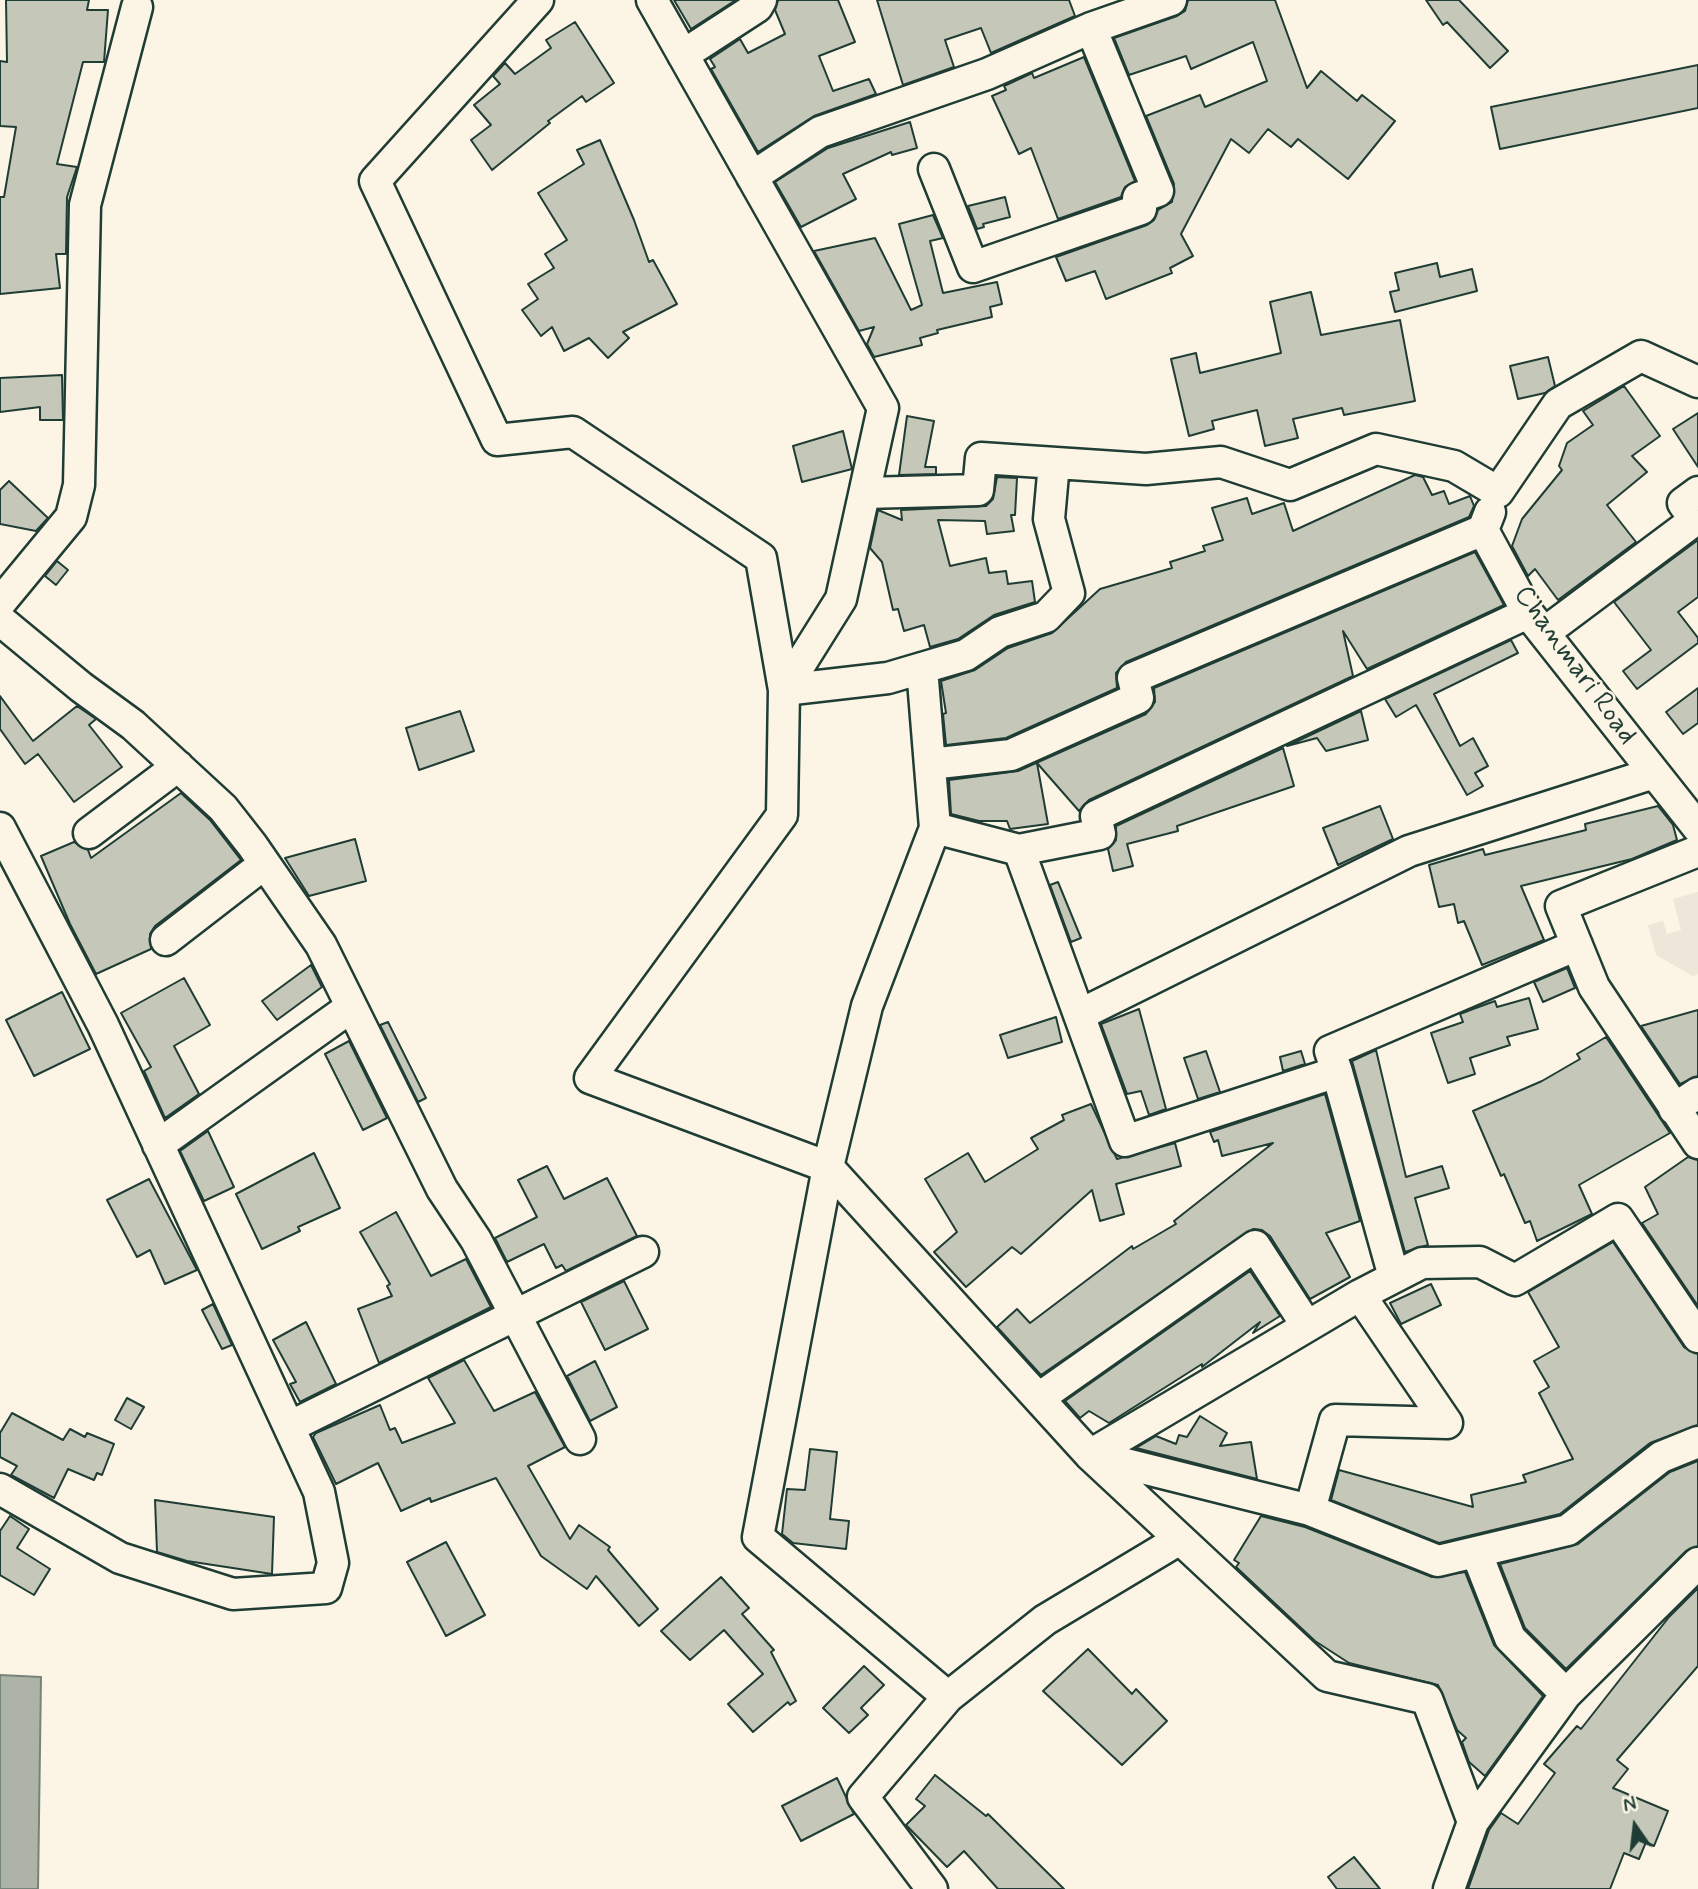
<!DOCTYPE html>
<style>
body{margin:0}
#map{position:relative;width:1698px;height:1889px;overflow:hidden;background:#fcf5e5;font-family:Mynerve,sans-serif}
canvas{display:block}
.north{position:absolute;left:1600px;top:1791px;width:70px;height:70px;-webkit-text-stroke:5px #fcf5e5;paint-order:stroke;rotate:346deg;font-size:19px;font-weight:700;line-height:28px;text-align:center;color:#1f3d34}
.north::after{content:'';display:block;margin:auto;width:24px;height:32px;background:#1f3d34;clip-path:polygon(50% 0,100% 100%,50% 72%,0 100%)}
</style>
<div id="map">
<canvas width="1698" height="1889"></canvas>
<div class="north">N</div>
</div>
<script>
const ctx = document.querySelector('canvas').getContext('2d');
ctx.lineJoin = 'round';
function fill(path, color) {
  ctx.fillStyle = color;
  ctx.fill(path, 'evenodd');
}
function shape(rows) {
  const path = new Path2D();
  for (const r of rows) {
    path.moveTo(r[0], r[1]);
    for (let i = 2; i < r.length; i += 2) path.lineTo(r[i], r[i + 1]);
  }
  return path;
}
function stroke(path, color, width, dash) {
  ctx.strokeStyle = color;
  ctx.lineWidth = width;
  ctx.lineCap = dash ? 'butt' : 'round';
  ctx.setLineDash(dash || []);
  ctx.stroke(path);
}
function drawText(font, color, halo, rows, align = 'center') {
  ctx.font = font + ' Mynerve,sans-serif';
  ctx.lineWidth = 5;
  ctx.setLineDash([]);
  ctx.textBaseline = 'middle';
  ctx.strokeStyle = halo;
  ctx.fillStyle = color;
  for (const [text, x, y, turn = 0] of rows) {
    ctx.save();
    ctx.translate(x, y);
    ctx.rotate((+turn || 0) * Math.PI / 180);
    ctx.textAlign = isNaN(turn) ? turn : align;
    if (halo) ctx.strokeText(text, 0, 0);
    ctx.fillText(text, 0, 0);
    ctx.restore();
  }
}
const built = shape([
 [1698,892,1698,974,1693,976,1656,955,1648,925,1663,921,1667,934,1681,930,1673,899]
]);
const water = shape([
 [0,1675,41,1677,38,1889,0,1889,0,1675]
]);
const building = shape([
 [6,0,89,0,87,10,108,10,104,62,83,62,57,164,77,167,67,197,66,254,56,254,60,288,0,294,0,197,4,197,16,127,0,126,0,61,7,62,6,0],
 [674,0,736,0,691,29,674,0],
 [778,0,838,0,855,42,819,56,833,91,869,79,876,94,814,116,758,152,711,69,715,67,710,59,740,39,748,53,785,34,775,10,778,0],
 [877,0,1069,0,1075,16,991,53,981,28,945,40,954,67,903,85,877,0],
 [1188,0,1275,0,1307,88,1321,71,1357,101,1362,95,1395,121,1348,179,1298,139,1291,147,1268,129,1249,153,1231,139,1181,234,1193,256,1170,268,1172,273,1106,299,1095,271,1066,281,1056,257,1147,225,1154,220,1158,210,1172,202,1174,184,1146,116,1200,95,1205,107,1267,81,1253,42,1191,69,1186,56,1129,75,1114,38,1177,16,1185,11,1188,0],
 [1426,0,1459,0,1508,51,1490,68,1447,22,1443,25,1426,0],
 [575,22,614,83,586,102,582,96,548,121,550,123,492,170,471,140,491,125,474,105,500,84,493,76,505,63,515,74,551,48,546,40,575,22],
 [1084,57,1135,181,1125,187,1121,197,1058,219,1031,148,1019,154,992,96,1006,90,1004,86,1032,73,1034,78,1084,57],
 [1698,65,1698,108,1500,149,1491,107,1698,65],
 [910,122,917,148,892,155,891,152,843,174,856,199,801,227,775,182,828,148,910,122],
 [600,140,634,220,649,262,653,260,677,304,623,332,629,338,608,358,589,338,564,351,552,327,541,336,522,310,538,299,528,284,554,268,545,254,567,240,538,193,584,164,577,150,600,140],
 [1005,197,1010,217,983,224,984,227,977,229,968,206,1005,197],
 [933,215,943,238,930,241,943,293,997,282,1002,304,990,307,992,317,937,330,938,333,920,338,922,345,874,357,867,344,874,327,859,331,814,251,875,238,911,310,922,305,899,224,933,215],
 [1437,263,1440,277,1472,269,1477,291,1395,312,1390,292,1399,290,1395,273,1437,263],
 [1311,292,1321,335,1400,320,1415,401,1344,415,1342,408,1293,419,1298,438,1265,446,1257,410,1212,421,1214,429,1189,436,1171,359,1196,353,1200,373,1281,353,1270,302,1311,292],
 [1548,357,1555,386,1545,393,1518,399,1510,366,1548,357],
 [62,375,63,420,40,420,40,407,0,412,0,378,62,375],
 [1624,386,1660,436,1632,456,1647,472,1607,505,1636,542,1558,600,1535,569,1528,576,1512,546,1522,519,1562,470,1559,466,1567,443,1593,425,1583,411,1624,386],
 [1698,413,1698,467,1673,429,1698,413],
 [907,416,934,421,925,467,936,467,936,474,899,475,907,416],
 [843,431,852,469,802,482,793,446,843,431],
 [1415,475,1423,477,1432,495,1444,491,1449,504,1470,496,1474,506,1469,517,1126,662,1116,673,1117,688,1006,738,946,745,943,714,946,713,941,681,975,670,1008,648,1052,633,1100,589,1172,568,1170,562,1205,551,1203,546,1223,540,1212,508,1247,498,1252,514,1284,503,1293,531,1415,475],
 [997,477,1017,478,1015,515,1011,515,1014,531,987,534,985,521,938,520,950,566,986,558,989,573,1006,571,1008,584,1032,581,1035,602,994,615,958,639,930,647,924,625,904,631,898,609,893,610,882,562,870,548,878,510,902,520,901,510,986,506,993,499,997,477],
 [9,481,48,518,36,531,0,524,0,490,9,481],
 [1698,540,1698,597,1678,612,1698,638,1698,643,1637,689,1623,671,1651,650,1614,602,1698,540],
 [1475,552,1504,605,1367,669,1343,631,1353,676,1089,800,1079,811,1037,763,1048,824,1010,829,1007,821,979,821,951,814,949,780,1018,771,1146,714,1155,702,1154,688,1475,552],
 [57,561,68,570,56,585,45,576,57,561],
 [1511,640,1518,653,1434,694,1460,746,1473,738,1488,766,1475,773,1483,786,1467,795,1416,705,1396,717,1385,699,1511,640],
 [1698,688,1698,723,1683,734,1666,712,1698,688],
 [0,696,33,741,77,706,96,719,89,725,122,767,74,802,38,754,25,764,0,729,0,696],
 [460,711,474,751,419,770,406,728,460,711],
 [1361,711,1368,740,1326,751,1317,738,1287,746,1361,711],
 [1283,748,1294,786,1177,826,1178,831,1127,844,1133,866,1113,871,1108,849,1116,840,1116,826,1283,748],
 [181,793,210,820,241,860,155,926,150,934,151,949,96,974,70,924,41,856,74,842,88,850,91,858,181,793],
 [1380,806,1393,839,1338,865,1323,828,1380,806],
 [1658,806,1673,825,1677,840,1632,859,1521,886,1544,940,1482,965,1464,921,1458,923,1454,904,1439,907,1429,865,1483,849,1485,855,1586,830,1585,824,1658,806],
 [355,839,366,881,309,896,285,858,355,839],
 [1058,882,1081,938,1071,942,1050,885,1058,882],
 [311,965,322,987,277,1020,262,1001,311,965],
 [1567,968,1575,988,1543,1002,1534,982,1567,968],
 [184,978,210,1025,174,1046,199,1094,165,1118,144,1071,151,1067,121,1013,184,978],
 [62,992,90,1049,34,1076,6,1020,62,992],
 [1529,998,1538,1029,1507,1037,1510,1045,1470,1058,1475,1074,1448,1083,1431,1033,1463,1022,1460,1014,1473,1009,1495,1001,1497,1007,1529,998],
 [1139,1009,1166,1109,1149,1115,1141,1091,1127,1094,1101,1024,1139,1009],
 [1698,1010,1698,1076,1680,1084,1641,1026,1698,1010],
 [1056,1017,1062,1042,1008,1058,1000,1035,1056,1017],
 [388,1022,426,1098,418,1102,380,1025,388,1022],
 [1606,1037,1670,1133,1579,1185,1592,1214,1537,1241,1530,1221,1525,1223,1504,1174,1501,1176,1473,1111,1542,1081,1580,1059,1577,1054,1606,1037],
 [349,1041,387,1118,363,1130,325,1054,349,1041],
 [1376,1050,1406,1177,1442,1166,1449,1188,1415,1198,1428,1245,1405,1252,1352,1061,1376,1050],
 [1206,1051,1220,1092,1198,1099,1184,1058,1206,1051],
 [1301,1051,1305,1064,1283,1071,1280,1057,1301,1051],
 [1325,1094,1360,1221,1326,1233,1350,1277,1310,1299,1270,1236,1262,1230,1253,1229,1041,1375,997,1327,1017,1309,1030,1323,1132,1246,1133,1249,1176,1224,1174,1221,1273,1143,1222,1156,1218,1140,1214,1142,1210,1132,1325,1094],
 [1091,1104,1117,1159,1175,1143,1181,1166,1116,1184,1124,1214,1100,1221,1092,1190,1021,1254,1012,1247,966,1287,934,1252,957,1232,925,1179,968,1153,985,1182,1038,1149,1031,1138,1064,1120,1062,1115,1091,1104],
 [208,1131,234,1187,204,1201,180,1151,208,1131],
 [314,1153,340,1208,298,1227,300,1231,262,1249,236,1194,314,1153],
 [1688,1157,1698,1160,1698,1306,1642,1223,1658,1214,1645,1187,1688,1157],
 [547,1166,564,1199,607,1178,637,1236,566,1271,562,1265,556,1268,544,1244,507,1262,495,1238,537,1217,518,1180,547,1166],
 [149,1179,197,1270,165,1284,150,1250,137,1257,107,1200,149,1179],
 [396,1212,431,1276,466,1259,491,1307,379,1363,358,1309,392,1296,387,1286,390,1284,360,1232,396,1212],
 [1613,1242,1684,1347,1698,1354,1698,1425,1650,1443,1560,1514,1439,1543,1331,1500,1339,1470,1473,1507,1471,1495,1526,1482,1523,1475,1573,1459,1539,1393,1549,1387,1534,1361,1559,1347,1528,1292,1613,1242],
 [1250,1271,1280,1316,1253,1333,1260,1322,1202,1367,1202,1364,1109,1423,1089,1411,1080,1418,1065,1401,1250,1271],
 [624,1281,648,1329,605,1350,581,1302,624,1281],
 [1431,1284,1441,1305,1401,1324,1390,1303,1431,1284],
 [213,1304,232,1345,222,1349,202,1310,213,1304],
 [306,1322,336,1384,300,1402,290,1384,296,1382,273,1340,306,1322],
 [464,1360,494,1411,535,1392,565,1447,528,1466,570,1539,579,1525,610,1547,608,1550,658,1609,639,1626,596,1576,587,1589,541,1556,496,1478,431,1502,430,1498,401,1511,378,1463,336,1484,313,1437,316,1433,380,1405,390,1430,395,1428,402,1443,455,1423,428,1378,464,1360],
 [595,1361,617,1407,590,1421,567,1376,595,1361],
 [127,1398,144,1407,131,1429,115,1420,127,1398],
 [12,1413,63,1440,70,1429,85,1437,87,1433,114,1444,102,1475,97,1473,94,1480,68,1469,54,1498,11,1475,17,1466,0,1457,0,1433,12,1413],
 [1200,1416,1227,1433,1220,1446,1251,1442,1257,1479,1136,1448,1156,1436,1176,1444,1179,1435,1187,1437,1200,1416],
 [810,1449,837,1452,830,1519,849,1521,846,1549,793,1543,782,1534,787,1489,805,1490,810,1449],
 [1698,1461,1698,1546,1686,1551,1566,1669,1525,1628,1500,1564,1578,1544,1670,1472,1698,1461],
 [155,1500,274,1517,272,1574,187,1561,157,1552,155,1500],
 [10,1516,29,1529,17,1548,50,1569,34,1595,0,1575,0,1531,10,1516],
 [1261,1516,1305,1527,1432,1577,1465,1572,1494,1645,1543,1696,1485,1776,1469,1762,1462,1742,1466,1738,1457,1730,1438,1685,1349,1663,1315,1641,1236,1567,1239,1563,1234,1560,1261,1516],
 [446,1542,485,1615,446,1636,407,1562,446,1542],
 [721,1577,749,1608,742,1614,774,1650,771,1652,796,1701,790,1705,788,1702,753,1732,728,1704,763,1674,724,1630,690,1660,661,1631,721,1577],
 [1698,1588,1698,1666,1617,1760,1628,1769,1613,1788,1668,1811,1654,1846,1646,1842,1639,1859,1624,1853,1610,1889,1468,1889,1489,1830,1501,1813,1518,1824,1555,1773,1544,1764,1577,1726,1581,1729,1669,1617,1698,1588],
 [1088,1649,1132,1694,1136,1689,1167,1721,1122,1765,1043,1691,1088,1649],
 [864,1666,884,1685,861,1708,868,1715,849,1733,823,1708,864,1666],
 [935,1775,986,1816,988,1814,1064,1889,998,1889,964,1851,947,1867,906,1825,925,1806,916,1799,935,1775],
 [837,1778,854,1814,801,1841,782,1806,837,1778],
 [1354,1857,1380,1889,1337,1889,1328,1877,1354,1857]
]);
const minor = shape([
 [538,0,375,181,497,440,573,432,761,558,784,690,782,815,590,1078,828,1167,1090,1455,1327,1676,1427,1699,1473,1822],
 [652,0,883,408,841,599,784,690],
 [683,55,757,7,761,0],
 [934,169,973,267,1141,209,1138,198,1158,191,1091,28],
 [752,177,820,132,987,74,1091,28,1171,0],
 [865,493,978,490,981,458,1146,469,1221,462,1290,485,1376,449,1454,466,1498,492,1558,404,1641,356,1698,382],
 [1490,512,1483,530,1528,613,1698,828],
 [0,603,71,517,79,485,85,205,137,7],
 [0,620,81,687,133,725,223,808,252,845,321,945,442,1189,476,1240,580,1439],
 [1544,633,1695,520,1683,503,1698,492],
 [922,668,935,828,867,1006,828,1167,758,1537,948,1697,863,1797,932,1889],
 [784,690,888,678,966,655,1000,632,1046,617,1069,593,1049,519,1054,463],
 [930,764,1011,755,1138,698,1133,678,1483,530],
 [0,828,103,1025,319,1492,333,1563,326,1588,233,1594,120,1558,0,1489],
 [935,828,1019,850,1125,1141,1337,1072,1330,1051,1577,945],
 [89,833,178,766],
 [1019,850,1100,834,1096,816,1528,613],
 [1698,851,1561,906,1594,987,1698,1143],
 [166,940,263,865],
 [1079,1015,1409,851,1654,773],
 [1337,1072,1394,1277],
 [1674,1109,1698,1093],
 [158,1145,351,1007],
 [1360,1295,1447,1423],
 [1039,1398,1255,1246,1307,1326],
 [289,1427,643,1252],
 [1090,1455,1360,1295,1422,1263,1480,1262,1515,1280,1618,1219,1698,1337],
 [1094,1456,1310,1510,1438,1561,1568,1530,1661,1457,1698,1442],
 [1310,1510,1335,1420,1447,1423],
 [1477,1554,1510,1638,1566,1694],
 [948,1697,1045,1620,1180,1539],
 [1449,1889,1473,1822,1566,1694,1698,1563]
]);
const streetNames = [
 ["Chanmari Road",1574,666,54]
];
fill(built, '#ece7d8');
fill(water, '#aeb3a7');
stroke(water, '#758479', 2);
fill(building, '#c5c7b9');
stroke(building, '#1f3d34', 2);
stroke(minor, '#1f3d34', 35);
stroke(minor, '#fcf5e5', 30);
drawText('28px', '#1f3d34', '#fcf5e5', streetNames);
</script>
